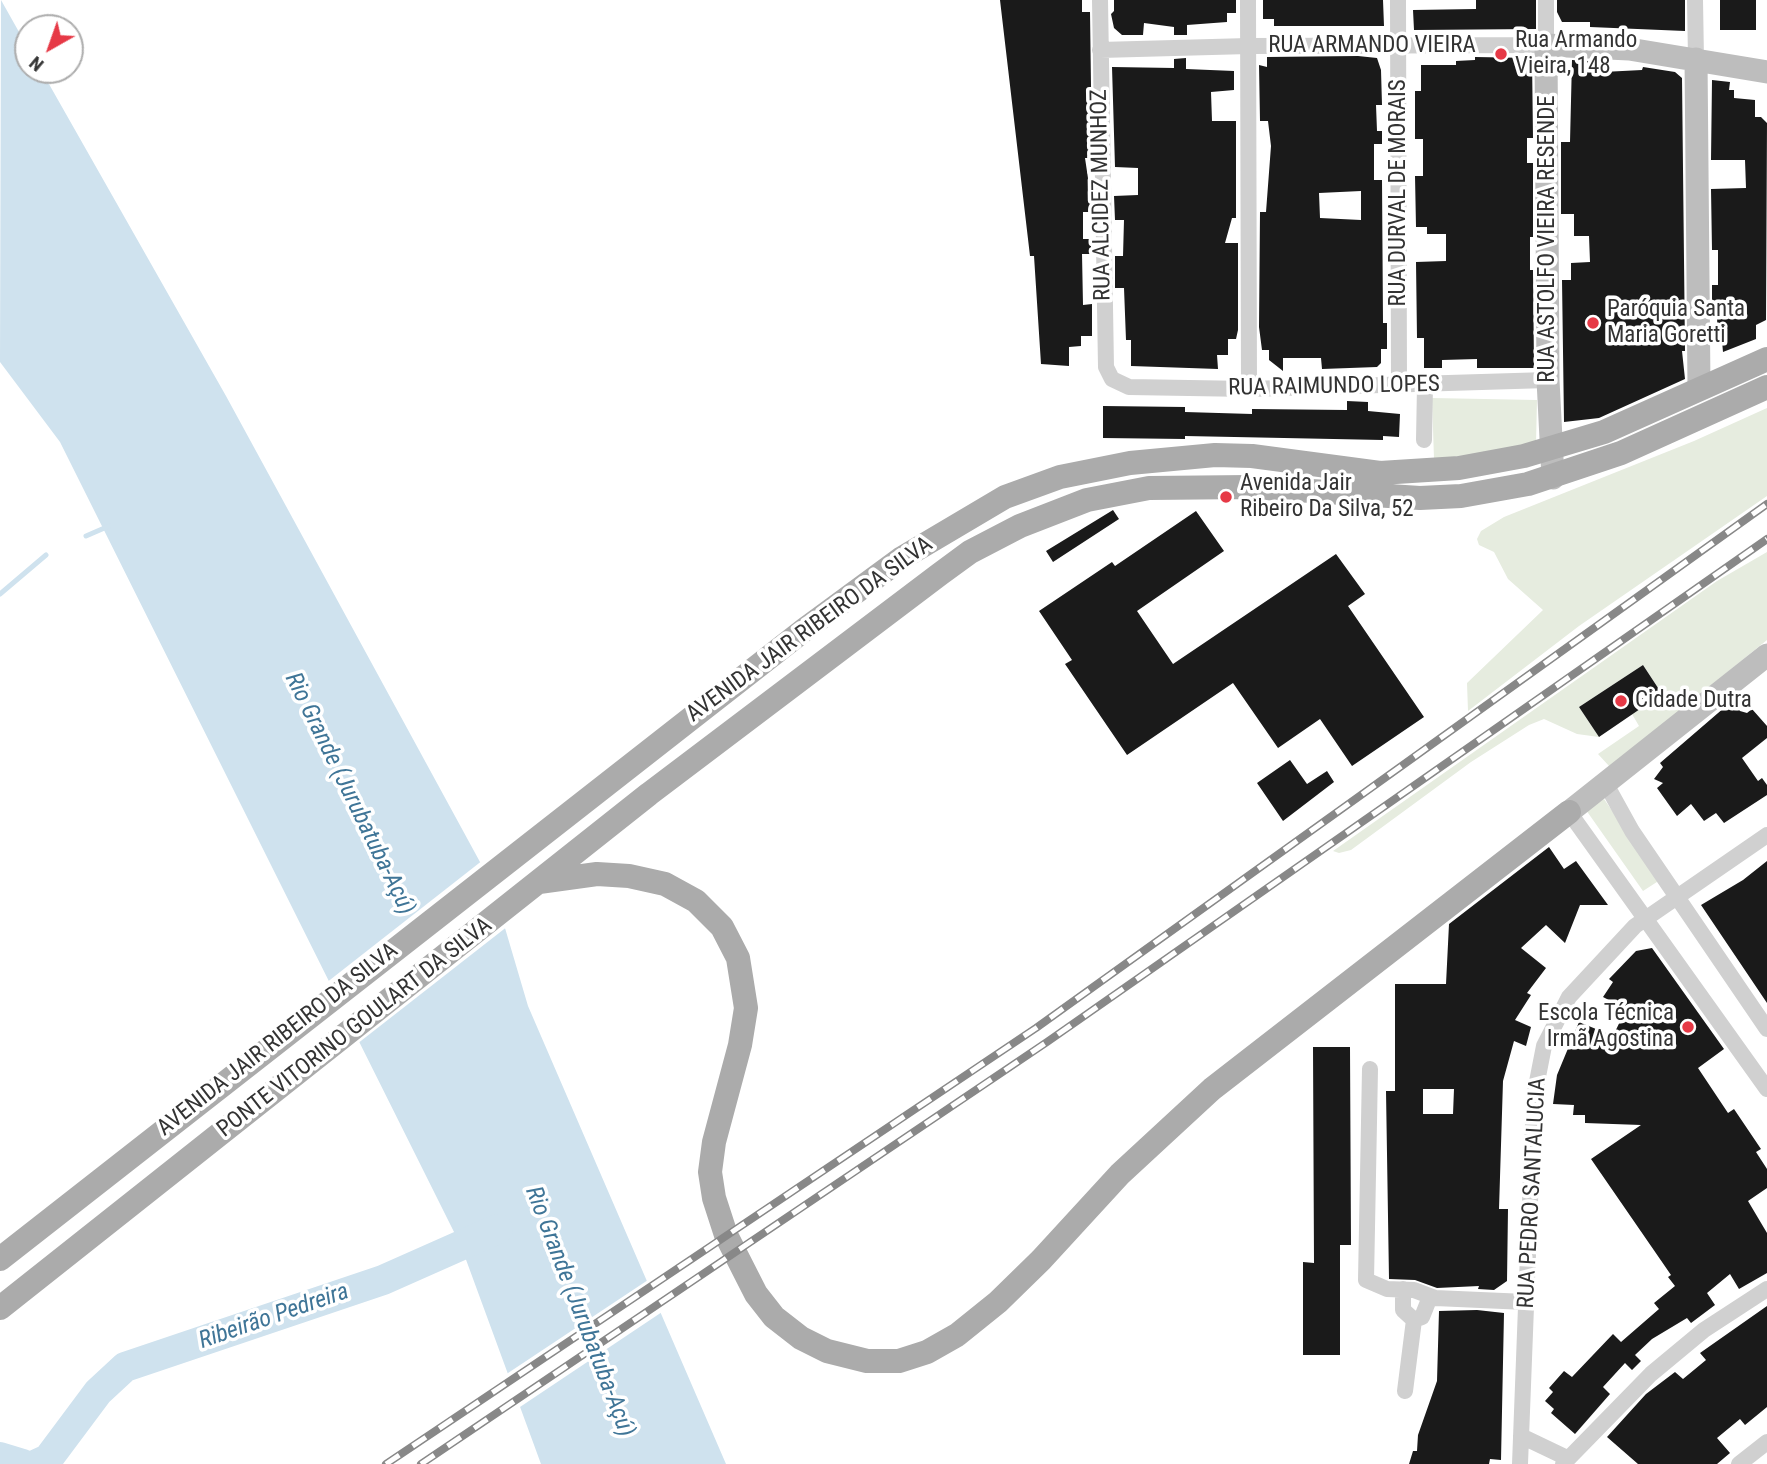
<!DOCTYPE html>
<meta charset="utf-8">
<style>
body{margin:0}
#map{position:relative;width:1767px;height:1464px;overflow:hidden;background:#fff;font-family:"Roboto Condensed",sans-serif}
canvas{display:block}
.north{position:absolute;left:14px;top:14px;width:70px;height:70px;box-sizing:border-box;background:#fff;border:2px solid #adadad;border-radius:50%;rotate:220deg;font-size:19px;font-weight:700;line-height:28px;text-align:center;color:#333}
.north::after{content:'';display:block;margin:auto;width:24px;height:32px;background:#e63946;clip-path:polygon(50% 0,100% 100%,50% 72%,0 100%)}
</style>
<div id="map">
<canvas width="1767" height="1464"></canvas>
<div class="north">N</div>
</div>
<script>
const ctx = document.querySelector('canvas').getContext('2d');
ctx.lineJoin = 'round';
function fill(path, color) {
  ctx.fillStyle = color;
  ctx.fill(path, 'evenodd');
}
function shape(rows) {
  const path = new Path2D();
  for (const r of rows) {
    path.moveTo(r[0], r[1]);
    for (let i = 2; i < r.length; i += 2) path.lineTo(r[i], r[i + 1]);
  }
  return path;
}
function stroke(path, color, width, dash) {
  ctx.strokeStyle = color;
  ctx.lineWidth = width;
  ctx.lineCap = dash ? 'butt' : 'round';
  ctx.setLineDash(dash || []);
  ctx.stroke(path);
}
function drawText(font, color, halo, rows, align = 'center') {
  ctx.font = font + ' "Roboto Condensed",sans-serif';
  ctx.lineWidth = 7;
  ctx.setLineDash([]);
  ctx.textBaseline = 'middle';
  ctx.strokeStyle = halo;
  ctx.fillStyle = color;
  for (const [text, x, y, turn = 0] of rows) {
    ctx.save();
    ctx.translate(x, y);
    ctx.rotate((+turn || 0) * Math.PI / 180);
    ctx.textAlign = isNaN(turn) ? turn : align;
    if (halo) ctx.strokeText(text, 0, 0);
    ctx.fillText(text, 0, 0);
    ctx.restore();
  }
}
const green = shape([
 [1432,398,1537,400,1536,444,1514,450,1434,459],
 [1767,408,1767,496,1579,626,1468,711,1467,683,1543,610,1508,579,1494,552,1479,545,1477,539,1481,531,1504,517,1694,441],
 [1767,552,1767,640,1615,763,1609,766,1598,754,1639,726,1632,714,1662,694,1643,665,1579,707,1599,737,1577,734,1544,719,1529,725,1471,762,1351,850,1339,853,1333,851,1717,581],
 [1604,799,1660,880,1643,891,1586,810]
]);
const water = shape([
 [1,0,28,48,28,70,41,70,226,396,492,884,528,1006,726,1464,541,1464,461,1246,60,442,0,362]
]);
const pier = shape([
 [483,860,495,882,508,926,357,1044,326,983],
 [651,1278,665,1310,517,1409,505,1375]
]);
const stream = shape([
 [86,536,109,526],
 [0,594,46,555]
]);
const river = shape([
 [0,1457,23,1464],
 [37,1464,48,1459,98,1392,125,1367,383,1280,498,1229]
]);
const building = shape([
 [1000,0,1082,0,1082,12,1090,12,1092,158,1085,158,1093,212,1083,212,1083,239,1091,239,1091,254,1082,254,1083,305,1092,304,1092,336,1081,336,1081,346,1069,347,1069,366,1041,364,1034,256,1030,256],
 [1114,0,1236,0,1236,13,1227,13,1227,22,1187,25,1187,35,1174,35,1174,27,1144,23,1143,35,1122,35,1114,28,1111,14,1114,11],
 [1263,0,1383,0,1384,26,1274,26,1274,19,1263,19],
 [1476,0,1536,0,1536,29,1414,30,1413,10,1476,9],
 [1557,0,1685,0,1685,31,1590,27,1590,22,1562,22,1557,12],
 [1720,0,1756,0,1756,30,1720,30],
 [1358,56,1377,58,1381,70,1382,105,1376,105,1377,131,1382,131,1382,144,1374,144,1374,180,1382,180,1383,323,1387,323,1387,349,1381,349,1381,363,1377,367,1322,369,1321,358,1283,358,1283,371,1269,360,1269,350,1262,350,1259,327,1260,212,1266,212,1271,146,1268,121,1260,121,1259,65,1267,67,1267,57],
 [1361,191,1361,220,1320,218,1319,193],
 [1475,57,1532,58,1533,138,1527,138,1527,163,1533,163,1533,237,1530,237,1530,270,1533,270,1534,368,1477,368,1477,359,1442,360,1442,368,1424,368,1424,338,1417,338,1416,262,1446,261,1446,234,1427,234,1427,227,1416,227,1415,176,1423,176,1423,139,1415,139,1415,91,1421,91,1421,65,1456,65,1456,61,1475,60],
 [1186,58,1186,69,1234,71,1234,90,1211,92,1212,121,1236,121,1236,218,1232,218,1225,243,1238,243,1238,330,1236,339,1228,339,1228,355,1217,355,1218,369,1131,366,1131,340,1126,340,1124,288,1115,288,1115,256,1123,256,1124,220,1115,220,1114,196,1138,195,1138,168,1115,167,1112,67,1174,68,1174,59],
 [1572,60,1604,62,1603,72,1642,70,1643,67,1675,72,1682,78,1685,351,1682,351,1685,379,1599,418,1564,422,1562,280,1571,280,1571,263,1590,262,1589,236,1574,236,1574,214,1561,214,1561,142,1570,142],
 [1712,80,1730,82,1729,90,1734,90,1734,98,1755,100,1755,117,1761,117,1767,123,1766,320,1756,325,1756,339,1723,352,1722,341,1718,341,1717,317,1712,317,1712,285,1718,285,1718,250,1712,250,1711,189,1746,188,1745,160,1711,160],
 [1347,401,1368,402,1368,411,1400,414,1399,437,1383,436,1383,440,1185,436,1185,439,1103,438,1103,406,1185,407,1185,412,1252,414,1252,409,1347,410],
 [1113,510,1119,519,1053,562,1046,551],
 [1196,511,1224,551,1137,611,1173,664,1336,554,1365,594,1348,606,1424,717,1352,766,1320,719,1278,748,1233,683,1127,755,1065,664,1072,660,1039,611,1112,562,1115,566],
 [1643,665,1662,694,1599,737,1579,707],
 [1732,701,1740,711,1747,713,1752,709,1767,726,1767,738,1742,758,1758,781,1762,778,1767,785,1767,795,1724,823,1716,813,1704,821,1691,804,1677,816,1657,788,1663,783,1654,779,1663,767,1660,763],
 [1290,760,1307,784,1327,771,1334,782,1283,821,1257,783],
 [1549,847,1564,869,1576,861,1608,905,1580,905,1565,943,1546,925,1521,948,1546,968,1527,993,1531,995,1515,1020,1531,1027,1526,1046,1514,1041,1503,1081,1499,1209,1508,1209,1507,1281,1494,1290,1478,1289,1479,1286,1437,1288,1415,1280,1389,1279,1386,1091,1395,1091,1395,984,1446,984,1449,924],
 [1423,1089,1454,1089,1453,1114,1423,1114],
 [1767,861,1767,1003,1701,905,1743,880],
 [1652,948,1724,1049,1698,1068,1728,1113,1734,1109,1761,1149,1756,1152,1767,1169,1767,1188,1748,1201,1767,1233,1767,1273,1739,1289,1730,1274,1707,1293,1715,1305,1691,1323,1687,1318,1652,1339,1635,1355,1641,1361,1632,1370,1625,1363,1603,1387,1610,1394,1575,1434,1551,1413,1554,1409,1545,1401,1553,1392,1549,1388,1564,1371,1572,1377,1613,1334,1621,1342,1659,1309,1654,1303,1675,1286,1668,1277,1671,1275,1591,1159,1641,1125,1585,1123,1585,1115,1573,1115,1574,1105,1553,1104,1557,1075,1579,1022,1613,1036,1626,1009,1603,997,1613,982,1609,979,1636,951],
 [1313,1047,1350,1047,1351,1245,1340,1245,1340,1355,1303,1355,1303,1262,1314,1263],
 [1767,1306,1767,1407,1745,1425,1740,1419,1717,1438,1730,1453,1717,1464,1638,1464,1607,1437,1646,1394,1675,1372,1683,1379,1706,1360,1700,1353],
 [1477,1310,1504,1313,1501,1460,1490,1459,1489,1464,1409,1464,1413,1451,1417,1451,1418,1435,1437,1381,1439,1311]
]);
const street = shape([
 [1100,0,1106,367,1112,379,1129,387,1249,389,1548,380],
 [1248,0,1249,389],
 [1398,0,1399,386],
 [1695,0,1696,59],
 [1100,50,1249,46,1546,45,1546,0],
 [1424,440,1425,386],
 [1606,784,1632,831,1767,1029],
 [1569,812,1767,1089],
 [1370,1069,1366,1280,1387,1289,1414,1290,1435,1298,1526,1302],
 [1403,1289,1403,1310,1414,1320,1422,1317,1430,1297],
 [1405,1391,1414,1320],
 [1521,1436,1567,1458],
 [1520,1464,1534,1097,1544,1046,1569,997,1635,926,1767,835],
 [1563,1464,1651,1374,1704,1330,1767,1289],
 [1739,1464,1767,1442]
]);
const secondary = shape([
 [1696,59,1699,388],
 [1553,478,1548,380,1546,45,1629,49,1767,72],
 [1569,812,1767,655]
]);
const primary = shape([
 [539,882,597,874,629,876,665,884,696,901,722,927,738,958,746,1008,740,1045,714,1142,710,1172,714,1198,726,1235,756,1294,774,1317,801,1338,827,1351,867,1361,899,1361,927,1352,957,1335,998,1302,1041,1260,1120,1174,1212,1089,1569,812],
 [0,1259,804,630,902,558,1005,497,1060,477,1130,463,1215,455,1252,456,1380,473,1459,468,1524,456,1604,432,1767,359],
 [0,1308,649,794,940,574,970,552,1020,526,1087,500,1149,488,1249,487,1420,498,1461,496,1528,484,1621,453,1767,387]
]);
const rail = shape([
 [386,1464,1036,1028,1767,504],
 [421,1464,1047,1042,1767,539]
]);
const markers = [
 [1501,54,7,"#e63946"],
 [1593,323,7,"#e63946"],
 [1226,497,7,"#e63946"],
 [1621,701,7,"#e63946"],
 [1688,1027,7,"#e63946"]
];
const poiNames = [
 ["Rua Armando",1515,41],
 ["Vieira, 148",1515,67],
 ["Paróquia Santa",1607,310],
 ["Maria Goretti",1607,336],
 ["Avenida Jair",1240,484],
 ["Ribeiro Da Silva, 52",1240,510],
 ["Cidade Dutra",1635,701],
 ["Escola Técnica",1674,1014,"right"],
 ["Irmã Agostina",1674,1040,"right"]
];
const streetNames = [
 ["RUA ARMANDO VIEIRA",1372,46],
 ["RUA DURVAL DE MORAIS",1399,193,-90],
 ["RUA ALCIDEZ MUNHOZ",1102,195,-91],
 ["RUA ASTOLFO VIEIRA RESENDE",1548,239,-90],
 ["RUA RAIMUNDO LOPES",1334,387,-1],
 ["AVENIDA JAIR RIBEIRO DA SILVA",810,630,-36],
 ["PONTE VITORINO GOULART DA SILVA",355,1028,-38],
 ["AVENIDA JAIR RIBEIRO DA SILVA",278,1040,-38],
 ["RUA PEDRO SANTALUCIA",1533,1193,-87]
];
const waterNames = [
 ["Rio Grande (Jurubatuba-Açú)",349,794,64],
 ["Rio Grande (Jurubatuba-Açú)",579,1312,69],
 ["Ribeirão Pedreira",274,1317,-19]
];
fill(green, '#e6ecdf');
fill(water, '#cfe2ee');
fill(pier, '#fff');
stroke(stream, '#cfe2ee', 5);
stroke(river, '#cfe2ee', 30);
fill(building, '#1a1a1a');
stroke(street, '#d0d0d0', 16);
stroke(secondary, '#bdbdbd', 23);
stroke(primary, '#ababab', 24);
stroke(rail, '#888', 8);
stroke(rail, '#fff', 5, [16]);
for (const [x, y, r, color] of markers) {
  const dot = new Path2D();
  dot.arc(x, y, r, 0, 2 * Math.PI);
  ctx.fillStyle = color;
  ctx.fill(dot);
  stroke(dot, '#fff', 2.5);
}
drawText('23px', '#333', '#fff', poiNames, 'left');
drawText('23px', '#333', '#fff', streetNames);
drawText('italic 24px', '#3f7597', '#fff', waterNames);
</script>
